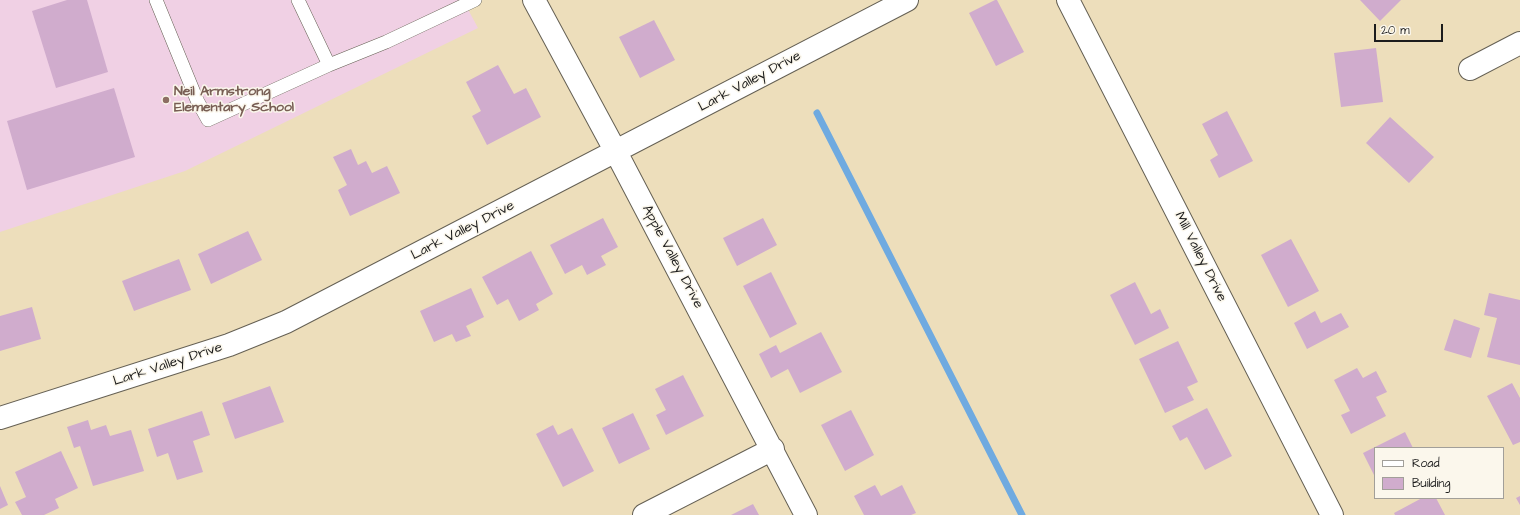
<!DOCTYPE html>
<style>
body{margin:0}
#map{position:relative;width:1520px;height:515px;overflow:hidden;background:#eddebb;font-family:"Architects Daughter",sans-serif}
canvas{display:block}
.legend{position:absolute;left:1374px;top:447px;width:130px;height:52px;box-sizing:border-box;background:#fbf7ec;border:1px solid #a29f99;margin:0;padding:5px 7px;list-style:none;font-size:12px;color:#1c1c1c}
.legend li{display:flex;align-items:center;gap:8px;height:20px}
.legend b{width:20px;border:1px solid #a29f99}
.scale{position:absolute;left:1374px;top:24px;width:69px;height:18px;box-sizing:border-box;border:2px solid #1c1c1c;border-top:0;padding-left:5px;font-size:12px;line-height:14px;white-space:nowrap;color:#1c1c1c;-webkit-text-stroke:3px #fbf7ec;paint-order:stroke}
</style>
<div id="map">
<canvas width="1520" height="515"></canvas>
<ul class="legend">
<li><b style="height:5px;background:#fff"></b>Road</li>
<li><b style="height:11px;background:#d0accd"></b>Building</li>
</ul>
<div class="scale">20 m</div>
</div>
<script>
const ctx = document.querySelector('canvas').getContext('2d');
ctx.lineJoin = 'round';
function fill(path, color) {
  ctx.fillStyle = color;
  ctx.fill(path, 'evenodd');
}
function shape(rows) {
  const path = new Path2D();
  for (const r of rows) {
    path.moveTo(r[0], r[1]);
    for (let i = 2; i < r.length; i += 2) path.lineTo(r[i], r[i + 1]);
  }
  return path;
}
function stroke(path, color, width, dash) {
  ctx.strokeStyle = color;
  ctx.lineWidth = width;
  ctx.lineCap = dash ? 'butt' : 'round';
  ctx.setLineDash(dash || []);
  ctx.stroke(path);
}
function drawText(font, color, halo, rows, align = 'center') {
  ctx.font = font + ' "Architects Daughter",sans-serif';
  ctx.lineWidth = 3;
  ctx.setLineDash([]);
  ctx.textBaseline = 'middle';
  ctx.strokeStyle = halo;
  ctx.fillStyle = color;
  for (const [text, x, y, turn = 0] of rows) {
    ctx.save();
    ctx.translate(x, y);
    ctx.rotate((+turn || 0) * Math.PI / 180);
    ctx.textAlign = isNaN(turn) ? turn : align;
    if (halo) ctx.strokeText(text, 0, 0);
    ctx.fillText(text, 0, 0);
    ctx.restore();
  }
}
const built = shape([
 [0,0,463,0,478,28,185,171,0,232]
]);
const stream = shape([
 [817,113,1022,515]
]);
const building = shape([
 [67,0,87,0,108,72,56,88,32,11],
 [995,0,997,0,1024,52,996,66,969,13],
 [1360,0,1401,0,1380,21],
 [654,20,675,60,640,78,619,37],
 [1376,48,1383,102,1341,107,1334,53],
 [498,65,514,94,526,88,541,117,487,145,472,116,481,111,466,82],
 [114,88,135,157,27,190,7,121],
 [1227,111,1253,161,1219,178,1210,160,1218,155,1202,124],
 [1390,117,1434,157,1409,183,1366,143],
 [351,149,358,165,366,161,372,173,387,166,400,193,350,216,338,190,347,185,333,157],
 [603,218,618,247,601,256,606,265,587,275,582,265,565,274,550,245],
 [763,218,777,245,737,266,723,238],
 [248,231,262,260,211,284,198,254],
 [1291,239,1319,291,1288,307,1261,255],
 [531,251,553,294,536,304,539,310,519,321,508,299,497,305,482,277],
 [179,259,191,290,134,311,122,281],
 [771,272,797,324,770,338,743,286],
 [1135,282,1151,314,1160,309,1169,328,1135,345,1110,295],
 [471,288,484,317,466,326,471,336,456,342,452,334,434,342,420,311],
 [1489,293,1520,300,1520,365,1487,357,1497,318,1484,315],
 [32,307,41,339,0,351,0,316],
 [1315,311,1321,323,1341,313,1349,327,1307,349,1294,323],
 [1454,319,1480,328,1471,358,1444,350],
 [821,332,842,372,800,393,788,369,771,378,759,354,776,345,780,353],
 [1178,341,1198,382,1187,387,1194,400,1165,413,1139,359],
 [1357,368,1363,378,1376,371,1387,392,1376,397,1386,416,1351,434,1341,415,1350,411,1334,380],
 [683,375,704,416,666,435,656,415,666,410,655,389],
 [1512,383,1520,398,1520,442,1513,445,1487,396],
 [270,386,284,422,235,439,222,403],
 [1207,408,1232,456,1205,470,1187,437,1180,441,1172,426],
 [851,410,874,455,845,471,821,425],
 [202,411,210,435,193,441,203,472,177,480,168,453,157,457,148,429],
 [633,413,650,449,619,464,602,428],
 [88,420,91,430,106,425,110,436,131,430,144,471,93,486,80,446,74,448,67,427],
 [553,425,558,435,572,428,594,471,563,487,536,434],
 [1405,432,1413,448,1375,448,1375,477,1363,453],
 [61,451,78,488,55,499,59,508,44,515,22,515,15,502,26,497,15,472],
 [875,485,881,496,902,485,916,513,911,515,864,515,854,496],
 [0,486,8,505,0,509],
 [1520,496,1520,505,1516,498],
 [1422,498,1436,498,1445,515,1395,515,1394,513],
 [753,504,759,515,731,515]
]);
const lane = shape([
 [156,0,197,100,208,120,329,65],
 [298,0,329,65,386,42,475,0]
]);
const street = shape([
 [534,0,616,152,806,515],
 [1068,0,1332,515],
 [1470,69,1520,43],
 [0,418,229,345,286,322,907,0],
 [644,515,773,449]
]);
const markers = [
 [166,100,4,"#8d6e63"]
];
const streetNames = [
 ["Lark Valley Drive",750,82,-28],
 ["Lark Valley Drive",463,231,-27],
 ["Apple Valley Drive",672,257,62],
 ["Mill Valley Drive",1200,257,63],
 ["Lark Valley Drive",168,365,-18]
];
const educationNames = [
 ["Neil Armstrong",174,92],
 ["Elementary School",174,108]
];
fill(built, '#f0d0e4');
stroke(stream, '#6faae0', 7);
fill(building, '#d0accd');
stroke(lane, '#656054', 14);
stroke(street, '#656054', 24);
stroke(lane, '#fff', 13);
stroke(street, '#fff', 22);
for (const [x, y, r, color] of markers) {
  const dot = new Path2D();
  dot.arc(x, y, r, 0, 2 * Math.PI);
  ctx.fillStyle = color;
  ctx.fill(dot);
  stroke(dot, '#fbf7ec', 1.5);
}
drawText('14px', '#1c1c1c', '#fbf7ec', streetNames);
drawText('bold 14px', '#785e54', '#fbf7ec', educationNames, 'left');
</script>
